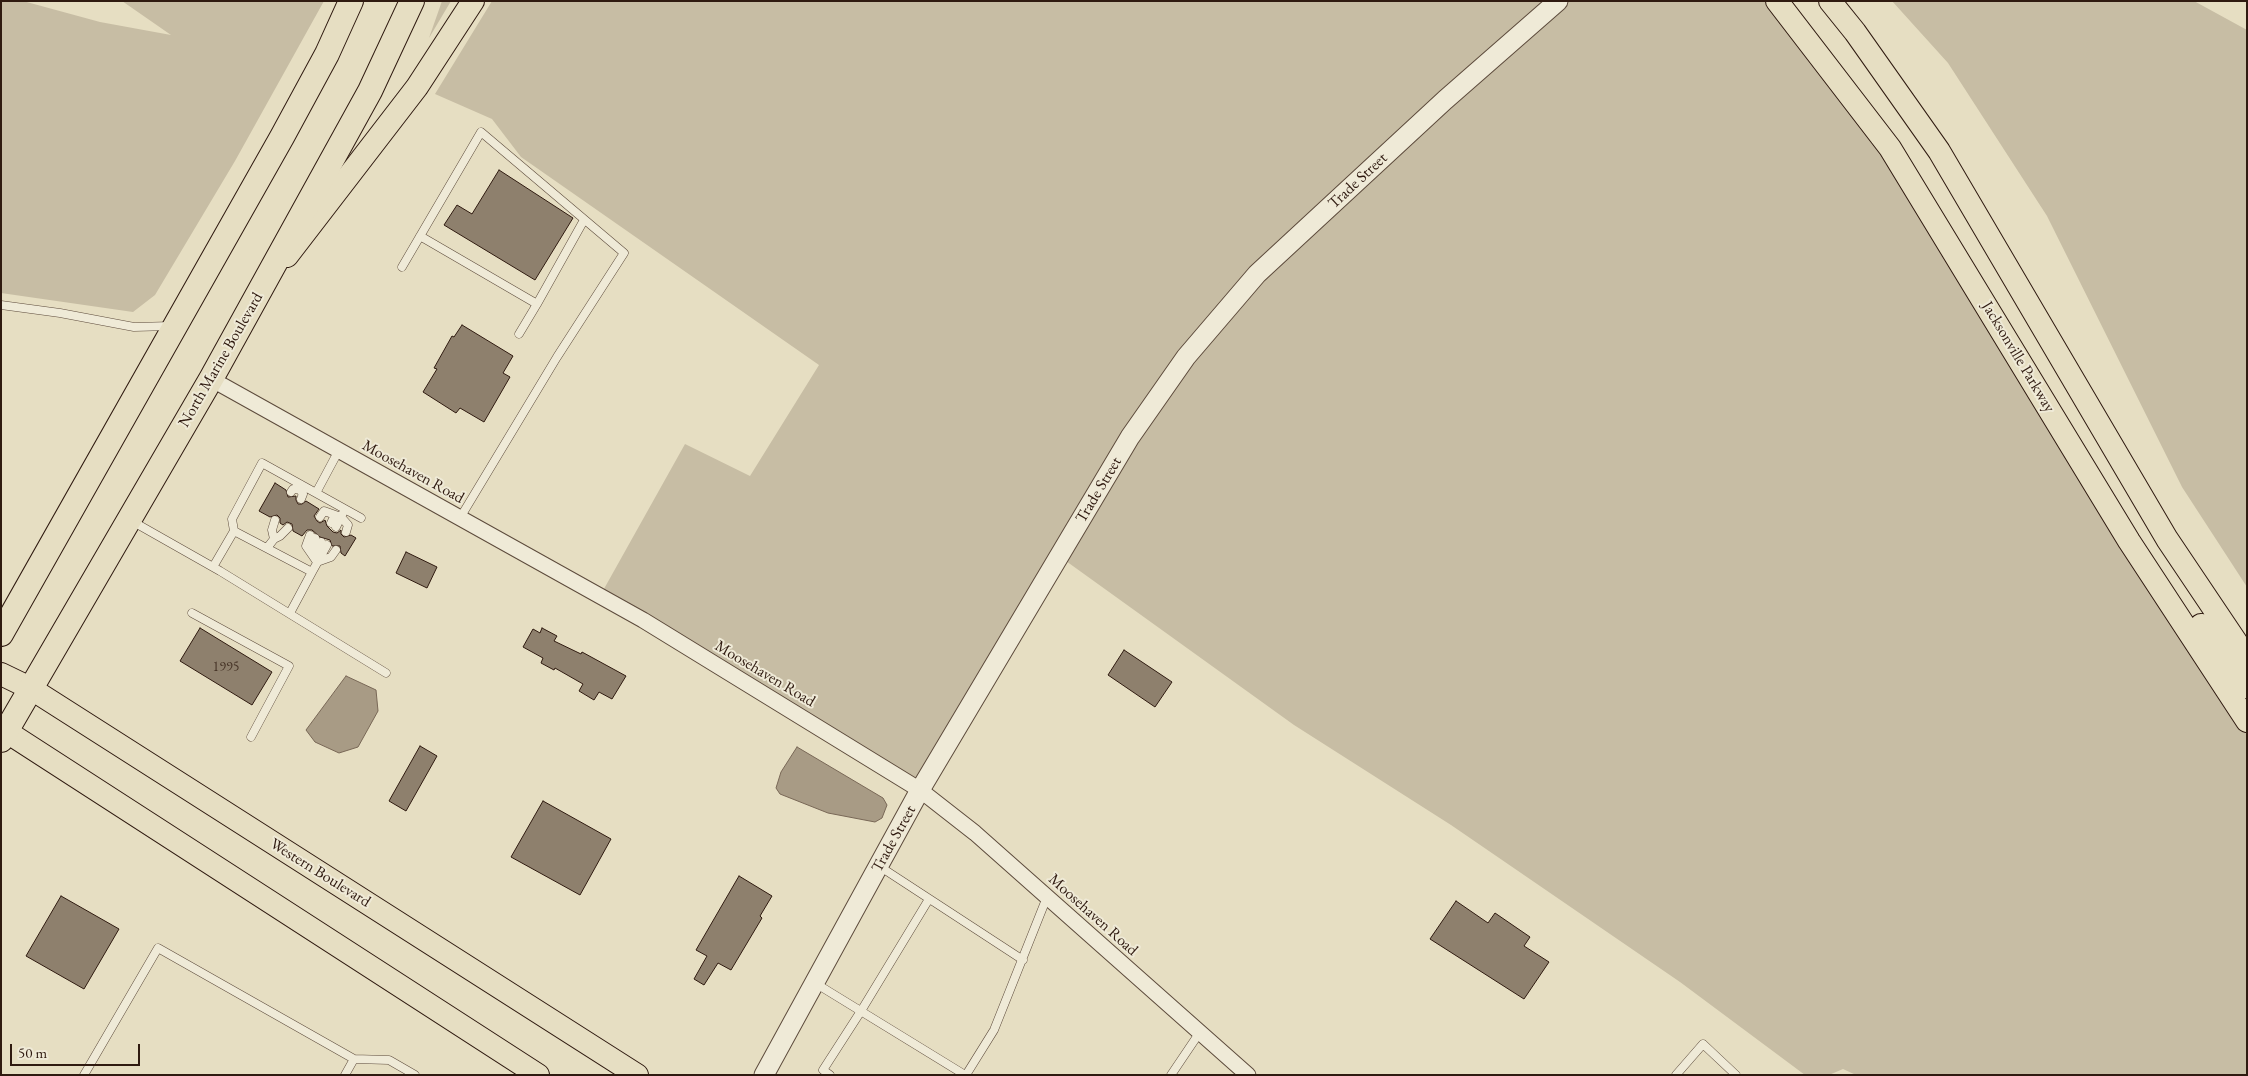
<!DOCTYPE html>
<style>
body{margin:0}
#map{position:relative;width:2248px;height:1076px;overflow:hidden;background:#e6dec2;font-family:"EB Garamond",serif}
canvas{display:block}
.frame{position:absolute;inset:0;border:2px solid #2f1a10;pointer-events:none}
.scale{position:absolute;left:10px;top:1044px;width:130px;height:22px;box-sizing:border-box;border:2px solid #2f1a10;border-top:0;padding-left:6px;font-size:15px;line-height:18px;white-space:nowrap;color:#2f1a10;-webkit-text-stroke:4px #efead7;paint-order:stroke}
</style>
<div id="map">
<canvas width="2248" height="1076"></canvas>
<div class="frame"></div>
<div class="scale">50 m</div>
</div>
<script>
const ctx = document.querySelector('canvas').getContext('2d');
ctx.lineJoin = 'round';
function fill(path, color) {
  ctx.fillStyle = color;
  ctx.fill(path, 'evenodd');
}
function shape(rows) {
  const path = new Path2D();
  for (const r of rows) {
    path.moveTo(r[0], r[1]);
    for (let i = 2; i < r.length; i += 2) path.lineTo(r[i], r[i + 1]);
  }
  return path;
}
function stroke(path, color, width, dash) {
  ctx.strokeStyle = color;
  ctx.lineWidth = width;
  ctx.lineCap = dash ? 'butt' : 'round';
  ctx.setLineDash(dash || []);
  ctx.stroke(path);
}
function drawText(font, color, halo, rows, align = 'center') {
  ctx.font = font + ' "EB Garamond",serif';
  ctx.lineWidth = 4;
  ctx.setLineDash([]);
  ctx.textBaseline = 'middle';
  ctx.strokeStyle = halo;
  ctx.fillStyle = color;
  for (const [text, x, y, turn = 0] of rows) {
    ctx.save();
    ctx.translate(x, y);
    ctx.rotate((+turn || 0) * Math.PI / 180);
    ctx.textAlign = isNaN(turn) ? turn : align;
    if (halo) ctx.strokeText(text, 0, 0);
    ctx.fillText(text, 0, 0);
    ctx.restore();
  }
}
const green = shape([
 [1,1,23,1,100,22,171,35,122,1,324,1,235,161,155,295,133,312,1,293],
 [442,1,451,1,429,38],
 [492,1,1777,1,1890,148,2247,721,2247,1075,1856,1075,1843,1069,1829,1075,1805,1075,1680,982,1451,825,1294,725,1059,556,920,790,600,596,685,444,750,476,819,365,521,157,492,119,435,94],
 [1892,1,2194,1,2247,30,2247,587,2182,487,2047,216,1948,63]
]);
const water = shape([
 [346,676,376,690,378,711,358,747,339,753,315,742,306,730,346,676],
 [797,747,883,798,887,805,882,818,875,822,828,813,780,794,776,788,781,772,797,747]
]);
const building = shape([
 [499,170,573,218,535,280,444,225,457,205,472,214,499,170],
 [462,325,513,356,503,373,510,377,484,422,460,408,456,413,423,392,437,369,434,368,452,336,454,337,462,325],
 [275,483,286,490,288,497,296,496,296,500,298,504,302,504,306,501,319,509,314,516,317,521,320,523,325,520,327,526,333,532,337,533,341,530,341,534,344,537,351,535,356,538,345,556,341,553,340,546,332,546,330,540,320,537,312,530,307,530,302,536,293,531,292,524,287,522,283,525,280,523,280,518,277,515,270,517,259,511,275,483],
 [406,552,437,567,427,588,396,573,406,552],
 [200,628,272,672,252,705,180,661,200,628],
 [542,628,557,636,554,641,581,654,582,652,626,676,612,699,599,692,594,700,579,691,583,684,555,668,554,670,541,663,543,658,523,647,533,629,540,633,542,628],
 [1124,650,1172,682,1155,707,1108,675,1124,650],
 [420,746,437,756,406,811,389,801,420,746],
 [543,801,611,839,580,895,511,857,543,801],
 [739,876,772,896,760,916,762,918,731,970,718,963,704,985,694,979,707,956,696,950,739,876],
 [61,896,119,929,84,989,26,956,61,896],
 [1456,901,1488,923,1495,913,1530,937,1524,946,1549,962,1524,999,1430,939,1456,901]
]);
const service = shape([
 [420,236,537,304,519,334],
 [402,267,481,132,624,253,557,357,460,518],
 [537,304,584,220],
 [1,305,60,313,134,327,171,326],
 [301,485,299,489,303,494,301,499],
 [291,492,293,489,299,489],
 [316,493,339,450],
 [320,517,324,511,341,517,348,525,346,532],
 [130,520,220,571,386,673],
 [331,523,333,519,341,517],
 [336,527,343,513],
 [234,531,232,519,262,463,361,518],
 [310,535,306,546,317,562],
 [315,538,313,545,316,557],
 [274,539,272,530,275,520],
 [267,548,274,539,280,536,288,528],
 [318,557,321,542],
 [317,562,331,557,336,550],
 [213,567,234,531,312,572,290,613],
 [312,572,327,545],
 [192,613,289,666,251,737],
 [879,866,1023,960],
 [815,983,965,1075],
 [84,1075,158,948,354,1059,389,1060,415,1075],
 [345,1075,354,1059],
 [830,1075,823,1070,861,1011,929,899],
 [966,1075,994,1030,1047,897],
 [1171,1075,1200,1032],
 [1676,1075,1703,1044,1736,1075]
]);
const minor = shape([
 [211,379,643,620,920,790,975,833,1248,1075]
]);
const tertiary = shape([
 [764,1075,920,790,1130,437,1186,357,1257,274,1445,100,1558,1]
]);
const primary = shape([
 [1777,1,1890,148,2129,541,2247,721],
 [1830,1,1855,32,1939,151,2167,539,2247,658],
 [287,256,417,87,473,1],
 [2201,625,2247,687],
 [1,674,30,688,637,1075],
 [1,728,538,1075]
]);
const trunk = shape([
 [1,634,282,137,327,54,351,1],
 [1,740,211,379,370,91,412,1]
]);
const numberNames = [
 ["1995",226,667]
];
const streetNames = [
 ["Trade Street",1358,181,-43],
 ["Jacksonville Parkway",2018,357,59],
 ["North Marine Boulevard",221,360,-60],
 ["Moosehaven Road",413,472,29],
 ["Trade Street",1099,490,-59],
 ["Moosehaven Road",765,674,31],
 ["Trade Street",894,839,-61],
 ["Western Boulevard",320,873,32],
 ["Moosehaven Road",1093,915,42]
];
fill(green, '#c7bda4');
fill(water, '#a89b85');
stroke(water, '#786756', 1);
fill(building, '#8e806d');
stroke(building, '#2f1a10', 1);
stroke(service, '#5d4b3c', 9);
stroke(minor, '#5d4b3c', 17);
stroke(tertiary, '#5d4b3c', 21);
stroke(primary, '#2f1a10', 24);
stroke(trunk, '#2f1a10', 26);
stroke(service, '#efead7', 8);
stroke(minor, '#efead7', 15);
stroke(tertiary, '#efead7', 19);
stroke(primary, '#e6dec2', 22);
stroke(trunk, '#e6dec2', 24);
drawText('14px', '#473427', null, numberNames);
drawText('16px', '#2f1a10', '#efead7', streetNames);
</script>
